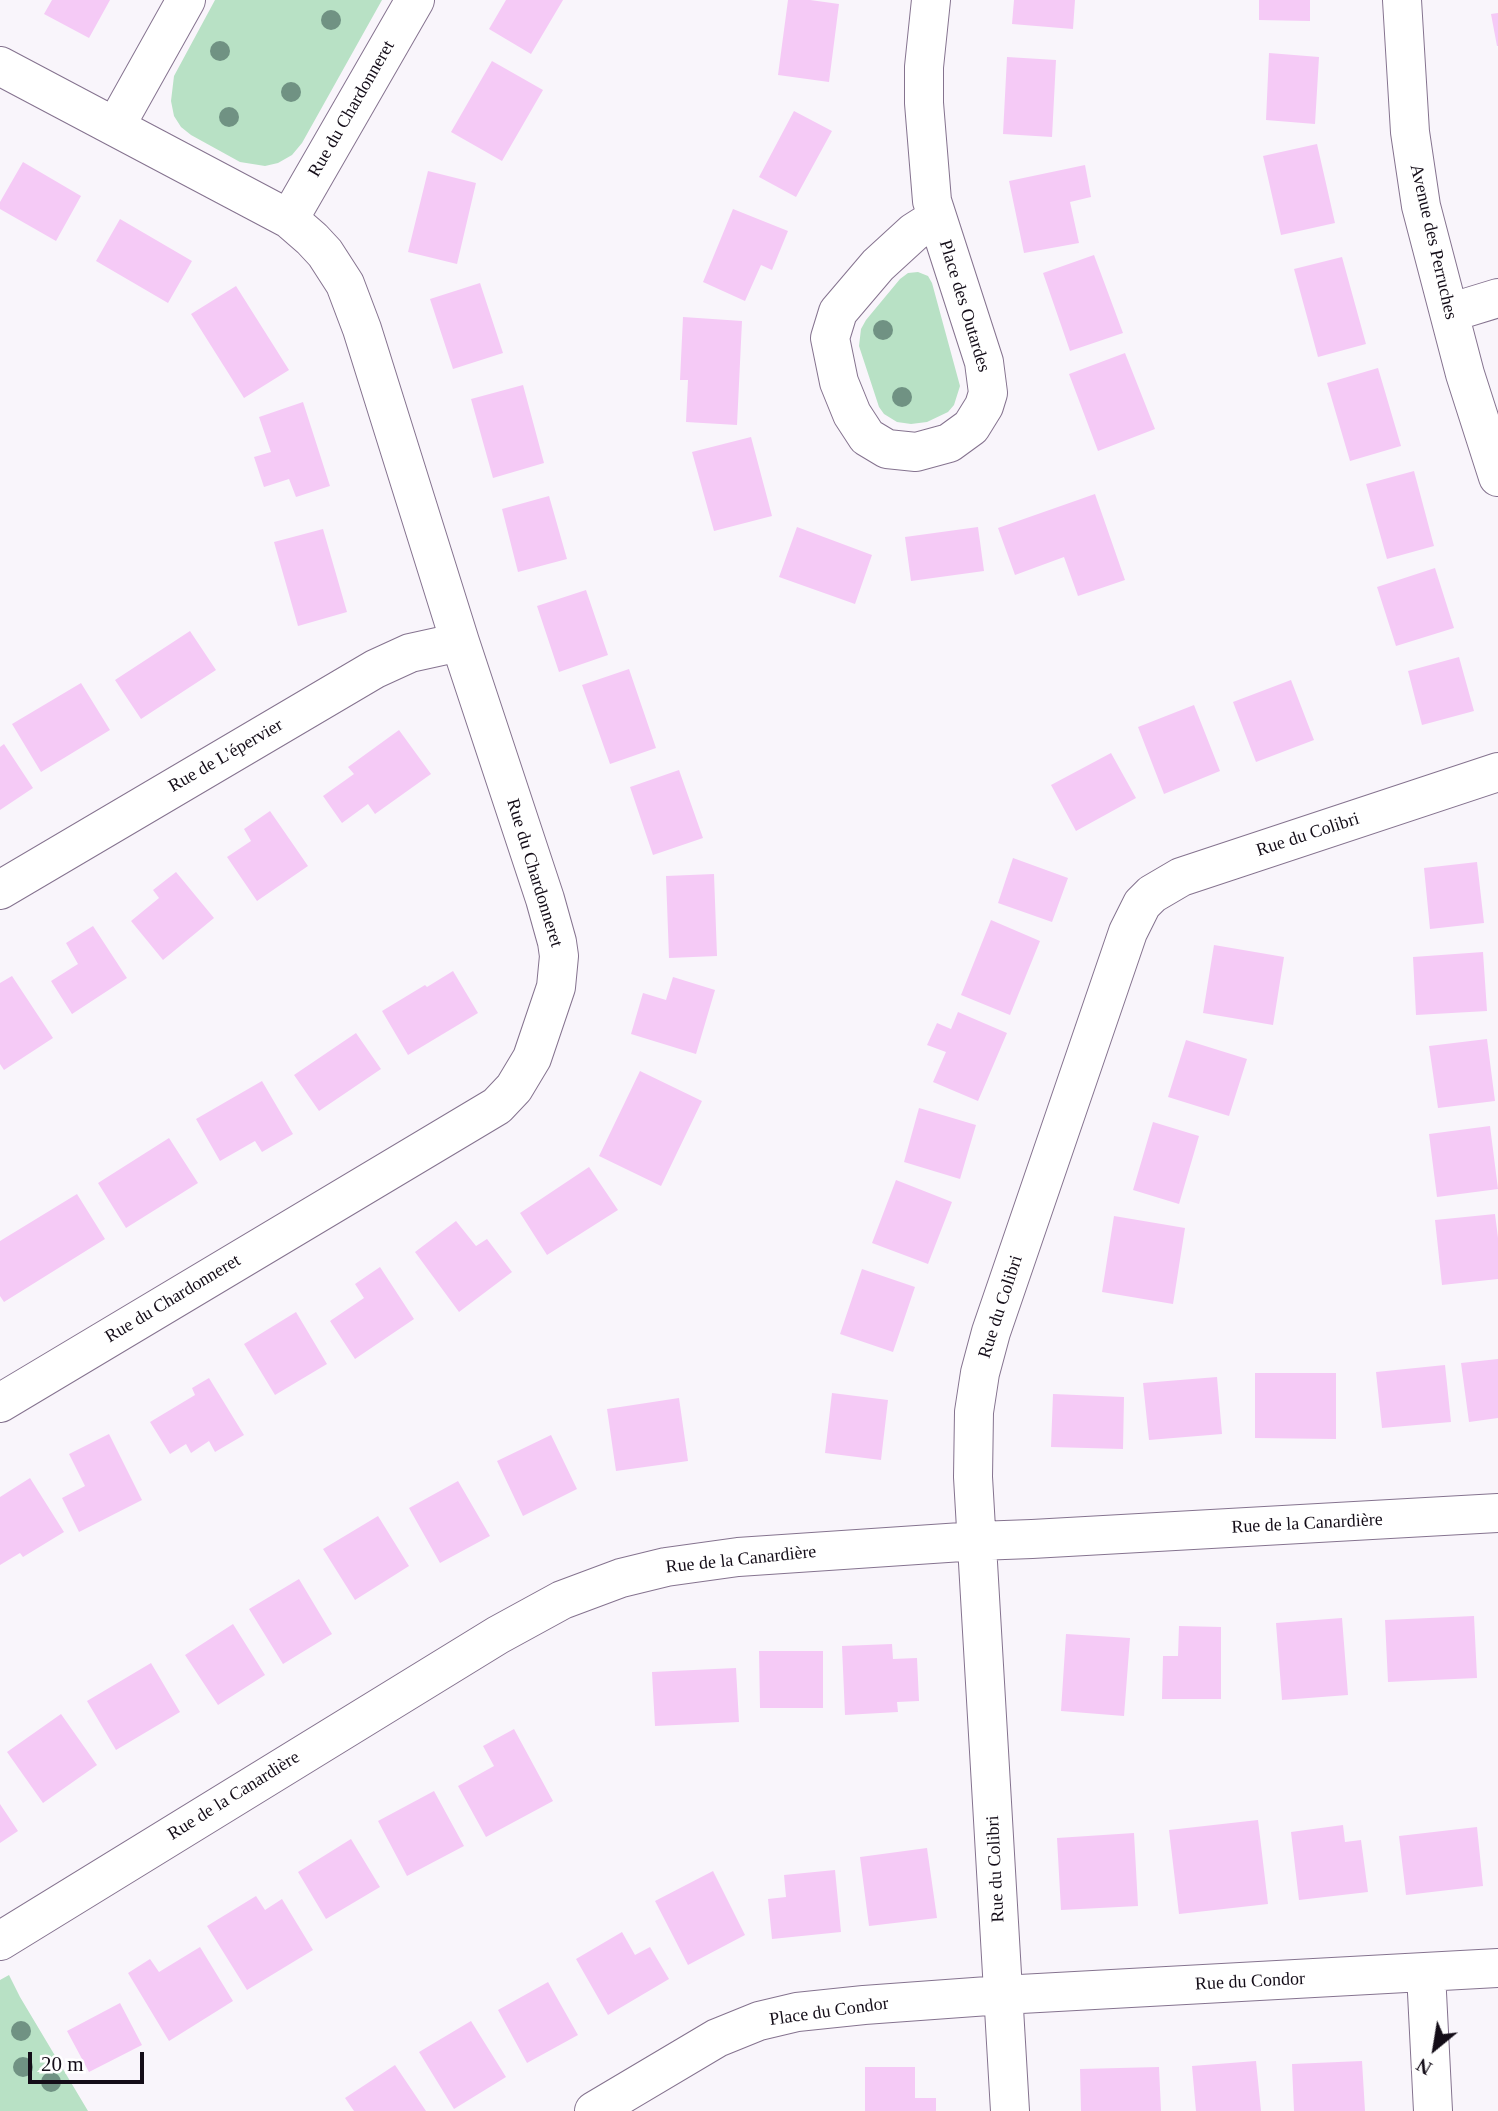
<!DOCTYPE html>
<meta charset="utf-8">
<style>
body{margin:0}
#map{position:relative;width:1498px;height:2111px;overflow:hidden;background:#f9f5fb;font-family:"Times New Roman",serif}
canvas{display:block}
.north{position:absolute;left:1400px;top:2013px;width:70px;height:70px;-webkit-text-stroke:5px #fff;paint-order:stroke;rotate:210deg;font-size:19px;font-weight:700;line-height:28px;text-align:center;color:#140d18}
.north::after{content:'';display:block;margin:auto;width:24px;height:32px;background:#140d18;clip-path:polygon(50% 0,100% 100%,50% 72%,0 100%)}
.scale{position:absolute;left:28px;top:2052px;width:116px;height:32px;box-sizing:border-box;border:4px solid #140d18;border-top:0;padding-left:9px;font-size:21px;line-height:24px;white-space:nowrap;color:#140d18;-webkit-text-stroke:5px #fff;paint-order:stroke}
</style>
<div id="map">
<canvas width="1498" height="2111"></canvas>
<div class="north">N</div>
<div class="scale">20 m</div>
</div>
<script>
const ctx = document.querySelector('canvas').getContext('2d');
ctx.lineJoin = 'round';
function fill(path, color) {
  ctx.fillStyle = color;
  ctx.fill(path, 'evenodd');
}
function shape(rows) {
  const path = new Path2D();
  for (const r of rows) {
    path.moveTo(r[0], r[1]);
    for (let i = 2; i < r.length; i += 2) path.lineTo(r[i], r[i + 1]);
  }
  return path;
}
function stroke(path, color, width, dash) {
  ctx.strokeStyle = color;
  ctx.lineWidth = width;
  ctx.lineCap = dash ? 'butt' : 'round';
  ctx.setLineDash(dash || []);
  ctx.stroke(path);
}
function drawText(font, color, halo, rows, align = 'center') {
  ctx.font = font + ' "Times New Roman",serif';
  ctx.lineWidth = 7;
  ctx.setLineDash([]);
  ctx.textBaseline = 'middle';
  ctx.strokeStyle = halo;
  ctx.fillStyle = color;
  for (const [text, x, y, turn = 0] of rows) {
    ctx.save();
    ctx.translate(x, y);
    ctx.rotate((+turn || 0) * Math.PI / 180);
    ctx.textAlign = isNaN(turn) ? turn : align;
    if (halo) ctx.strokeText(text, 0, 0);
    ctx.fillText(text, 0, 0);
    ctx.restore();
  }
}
const green = shape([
 [215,0,382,0,302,143,292,155,278,163,265,166,240,162,191,135,181,127,174,116,171,101,174,76],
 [918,272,928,276,932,283,960,386,954,405,948,412,927,422,911,424,897,422,884,414,879,407,859,346,861,329,866,320,900,279,908,273],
 [9,1975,20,1997,88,2111,0,2111,0,1980]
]);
const building = shape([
 [52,0,110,0,89,38,44,14],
 [506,0,563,0,531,54,489,29],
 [788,0,810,0,839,4,829,82,778,75],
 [1014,0,1075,0,1073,29,1012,24],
 [1259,0,1310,0,1310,21,1259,20],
 [1498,13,1498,46,1497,46,1491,14],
 [1269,53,1319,57,1315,124,1266,120],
 [1007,57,1056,60,1052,137,1003,134],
 [492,61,543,90,502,161,451,132],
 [794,111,832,131,796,197,759,177],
 [1317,144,1335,223,1281,235,1263,156],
 [23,162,81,196,56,241,0,209,0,202],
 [1085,165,1091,197,1070,202,1079,243,1024,253,1009,181],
 [428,171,476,183,457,264,408,252],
 [733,209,788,231,772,270,761,265,745,301,703,282],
 [120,219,192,261,168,303,96,261],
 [1094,255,1123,333,1070,351,1043,273],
 [1342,257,1366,344,1318,357,1294,269],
 [480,283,503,353,453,369,430,299],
 [236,286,289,370,244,398,191,314],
 [683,317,742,321,737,425,686,422,688,380,680,380],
 [1125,353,1155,429,1098,451,1069,374],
 [1378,368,1401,446,1350,461,1327,383],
 [523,385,544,463,493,478,471,399],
 [303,402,330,486,296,497,289,479,264,487,254,457,271,452,259,417],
 [751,437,772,516,714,531,692,452],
 [1414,471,1434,546,1387,559,1366,484],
 [1095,494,1125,580,1078,596,1064,557,1015,575,998,528],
 [549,496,567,559,518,572,502,509],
 [797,527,872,555,855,604,779,577],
 [978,527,984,571,911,581,905,537],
 [323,529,347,612,298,626,274,542],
 [1435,568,1454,628,1396,646,1377,587],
 [586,590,608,655,559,672,537,606],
 [190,631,216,670,141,719,115,680],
 [1459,657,1474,711,1422,725,1408,671],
 [629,669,656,748,610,764,582,685],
 [1291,680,1314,740,1256,762,1233,702],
 [81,683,110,730,41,772,12,724],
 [1194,705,1220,771,1164,794,1138,727],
 [399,730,431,774,375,814,368,804,342,823,323,796,354,774,348,767],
 [4,744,33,788,0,810,0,747],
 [1111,753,1136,798,1076,831,1051,785],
 [679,770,703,838,653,855,630,787],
 [270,811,308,866,257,901,227,857,251,841,244,829],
 [1013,858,1068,878,1052,922,998,903],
 [1477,862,1484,923,1430,929,1424,868],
 [176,872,214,918,163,960,131,921,159,898,153,890],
 [714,874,717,956,669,958,666,876],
 [991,920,1040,941,1010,1015,961,995],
 [93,926,127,978,72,1014,51,981,78,964,66,943],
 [1214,945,1284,957,1273,1025,1203,1013],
 [1483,952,1487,1011,1416,1015,1413,957],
 [453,971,478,1013,408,1055,382,1011,425,985,427,987],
 [12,976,53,1038,4,1070,0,1064,0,983],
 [673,977,715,990,696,1054,631,1034,643,993,666,1000],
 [958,1012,1007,1033,978,1101,933,1082,946,1052,927,1045,937,1023,951,1029],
 [356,1033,381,1069,319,1111,294,1075],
 [1487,1039,1495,1101,1438,1108,1429,1046],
 [1186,1040,1247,1059,1229,1116,1168,1097],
 [640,1071,702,1101,661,1186,599,1156],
 [262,1081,293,1134,262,1152,255,1141,220,1161,196,1119],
 [919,1108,976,1125,960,1179,904,1162],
 [1153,1122,1199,1136,1179,1204,1133,1190],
 [1490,1126,1498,1189,1437,1197,1429,1134],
 [169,1138,198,1183,126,1228,98,1183],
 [589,1167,618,1210,547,1255,520,1213],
 [896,1180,952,1202,928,1264,872,1243],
 [77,1194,105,1239,4,1302,0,1296,0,1241],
 [1495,1214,1498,1238,1498,1279,1442,1285,1435,1220],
 [1114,1216,1185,1228,1173,1304,1102,1292],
 [456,1221,476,1246,487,1239,512,1272,459,1312,415,1252],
 [380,1267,414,1319,355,1359,330,1321,364,1298,355,1284],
 [862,1269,915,1287,893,1352,840,1334],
 [296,1312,327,1364,275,1395,244,1344],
 [1498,1359,1498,1418,1469,1422,1461,1363],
 [1445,1365,1451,1422,1382,1428,1376,1372],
 [1255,1373,1336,1373,1336,1439,1255,1438],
 [1217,1377,1222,1434,1149,1440,1143,1383],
 [209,1378,244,1435,215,1452,209,1441,191,1453,186,1444,170,1454,150,1422,195,1395,192,1388],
 [832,1393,888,1400,881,1460,825,1453],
 [1053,1394,1124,1397,1123,1449,1051,1447],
 [679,1398,688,1461,616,1471,607,1409],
 [109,1434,142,1500,79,1532,62,1498,85,1486,69,1454],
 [551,1435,577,1489,523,1516,497,1461],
 [30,1478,64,1532,23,1557,20,1553,0,1565,0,1497],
 [458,1481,490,1536,440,1563,409,1508],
 [378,1516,409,1566,355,1600,323,1549],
 [299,1579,332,1634,283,1664,249,1609],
 [1474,1616,1477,1678,1388,1682,1385,1620],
 [1342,1618,1348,1695,1282,1700,1276,1623],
 [233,1624,265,1675,218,1705,185,1655],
 [1179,1626,1221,1627,1221,1699,1162,1699,1163,1656,1178,1656],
 [1066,1634,1130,1638,1124,1716,1061,1711],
 [892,1644,893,1659,917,1658,919,1701,897,1702,898,1712,845,1715,842,1646],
 [759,1651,823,1651,823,1708,760,1708],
 [151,1663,180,1712,116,1750,87,1701],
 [736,1668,739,1722,655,1726,652,1672],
 [61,1714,97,1765,43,1803,7,1752],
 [514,1729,553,1801,486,1837,458,1786,494,1766,483,1746],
 [434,1791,464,1846,407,1876,378,1821],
 [0,1804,18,1831,0,1843],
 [1258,1820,1268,1904,1179,1914,1169,1830],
 [1343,1825,1345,1842,1361,1840,1368,1892,1299,1900,1291,1832],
 [1477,1827,1483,1886,1406,1895,1399,1836],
 [1134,1833,1138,1906,1061,1910,1057,1838],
 [351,1839,380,1887,326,1919,298,1872],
 [927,1848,937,1918,869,1926,860,1857],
 [835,1870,841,1932,772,1939,768,1899,786,1897,784,1875],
 [713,1871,745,1935,688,1965,655,1901],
 [256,1896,265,1910,282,1899,313,1950,247,1990,207,1926],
 [622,1932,635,1955,650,1947,669,1979,608,2015,576,1959],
 [200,1947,233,2001,169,2041,128,1973,150,1959,159,1972],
 [548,1982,578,2035,527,2063,498,2010],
 [120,2003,142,2045,89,2072,67,2031],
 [471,2021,506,2077,454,2109,419,2052],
 [1256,2061,1261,2111,1196,2111,1192,2066],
 [1362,2061,1365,2111,1294,2111,1292,2064],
 [395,2065,426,2111,354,2111,345,2098],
 [865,2067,915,2067,915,2098,936,2098,936,2111,865,2111],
 [1159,2067,1161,2111,1081,2111,1080,2069]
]);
const street = shape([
 [931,0,924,67,924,103,932,201,984,362,988,393,984,406,971,427,949,443,916,452,887,449,867,437,852,414,839,382,830,338,838,312,878,265,914,232,936,218],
 [1402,0,1410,132,1421,206,1465,374,1498,477],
 [0,66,289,219,312,239,325,253,345,284,362,329,460,642,545,899,557,942,559,956,556,987,532,1058,514,1088,497,1106,0,1403],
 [115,127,186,0],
 [289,219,415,0],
 [1449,313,1498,298],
 [0,890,375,669,410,653,460,642],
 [0,1941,498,1635,562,1600,621,1578,666,1567,738,1557,977,1541,1032,1539,1498,1513],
 [1426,1973,1433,2111],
 [594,2111,717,2038,759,2021,797,2012,864,2005,1002,1995,1498,1968],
 [1010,2111,973,1477,974,1412,980,1373,991,1332,1128,932,1142,904,1152,894,1181,877,1498,772]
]);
const trees = [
 [331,20],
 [220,51],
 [291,92],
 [229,117],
 [883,330],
 [902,397],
 [21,2031],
 [23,2067],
 [51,2082]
];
const streetNames = [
 ["Rue du Chardonneret",352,109,-60],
 ["Avenue des Perruches",1433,242,77],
 ["Place des Outardes",964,306,73],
 ["Rue de L'épervier",226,756,-30],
 ["Rue du Colibri",1308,835,-18],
 ["Rue du Chardonneret",534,873,73],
 ["Rue du Chardonneret",173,1299,-31],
 ["Rue du Colibri",1001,1307,-72],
 ["Rue de la Canardière",1307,1524,-3],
 ["Rue de la Canardière",741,1560,-6],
 ["Rue de la Canardière",234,1796,-32],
 ["Rue du Colibri",996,1869,-93],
 ["Rue du Condor",1250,1982,-3],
 ["Place du Condor",829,2012,-8]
];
fill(green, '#b8e1c5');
fill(building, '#f5caf6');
stroke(street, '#85738f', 40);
stroke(street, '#fff', 38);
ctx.fillStyle = '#709283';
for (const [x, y] of trees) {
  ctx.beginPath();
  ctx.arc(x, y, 10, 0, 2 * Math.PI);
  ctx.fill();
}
drawText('18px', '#140d18', '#fff', streetNames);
</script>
